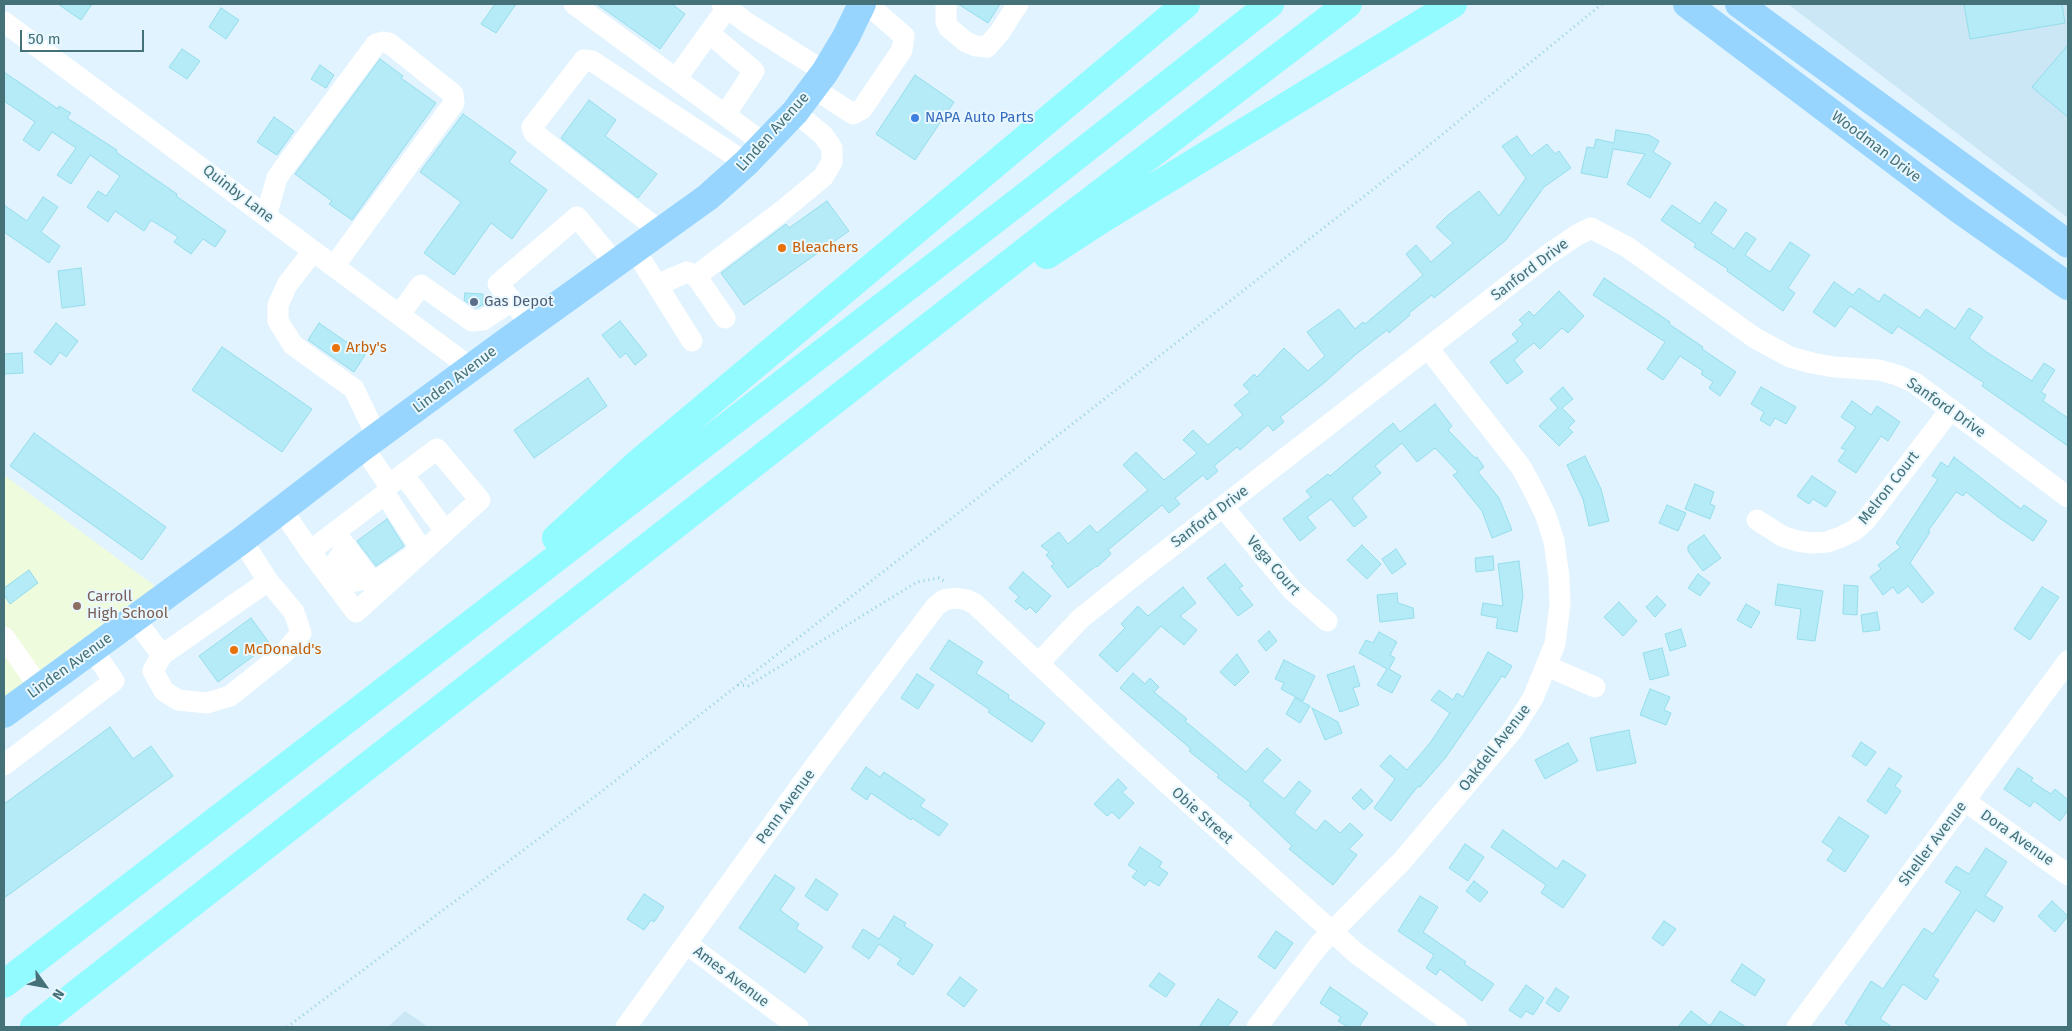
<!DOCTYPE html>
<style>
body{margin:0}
#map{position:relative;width:2072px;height:1031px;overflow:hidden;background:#e0f3ff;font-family:"Fira Sans",sans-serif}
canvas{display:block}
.frame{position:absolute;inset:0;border:5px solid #457178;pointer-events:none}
.north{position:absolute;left:20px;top:961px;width:50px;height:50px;-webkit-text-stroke:4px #e9f7ff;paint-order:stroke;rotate:122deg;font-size:14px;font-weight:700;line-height:20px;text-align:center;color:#457178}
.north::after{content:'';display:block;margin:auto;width:18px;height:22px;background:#457178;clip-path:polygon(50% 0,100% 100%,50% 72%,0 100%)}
.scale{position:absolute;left:20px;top:30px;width:124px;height:22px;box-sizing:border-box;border:2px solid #457178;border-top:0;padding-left:6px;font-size:15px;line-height:18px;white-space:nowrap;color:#457178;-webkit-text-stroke:4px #e9f7ff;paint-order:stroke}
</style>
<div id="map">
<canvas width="2072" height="1031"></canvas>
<div class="frame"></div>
<div class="north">N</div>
<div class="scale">50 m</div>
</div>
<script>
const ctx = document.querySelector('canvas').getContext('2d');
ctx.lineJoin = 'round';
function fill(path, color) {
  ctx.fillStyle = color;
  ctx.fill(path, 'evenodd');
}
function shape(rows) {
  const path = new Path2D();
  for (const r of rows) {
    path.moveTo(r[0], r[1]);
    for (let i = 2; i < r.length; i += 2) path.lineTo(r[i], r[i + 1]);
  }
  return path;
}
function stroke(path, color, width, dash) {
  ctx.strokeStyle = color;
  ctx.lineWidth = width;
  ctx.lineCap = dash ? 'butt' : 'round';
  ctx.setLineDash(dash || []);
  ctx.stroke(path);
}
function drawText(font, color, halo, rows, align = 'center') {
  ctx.font = font + ' "Fira Sans",sans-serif';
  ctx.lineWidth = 4;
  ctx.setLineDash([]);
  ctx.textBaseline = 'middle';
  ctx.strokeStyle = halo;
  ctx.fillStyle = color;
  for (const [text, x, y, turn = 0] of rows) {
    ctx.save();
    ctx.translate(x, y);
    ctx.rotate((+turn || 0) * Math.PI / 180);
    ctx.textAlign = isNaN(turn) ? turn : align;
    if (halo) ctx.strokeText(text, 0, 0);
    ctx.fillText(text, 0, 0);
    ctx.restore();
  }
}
const residential = shape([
 [1788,4,2068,4,2068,218],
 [405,1011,428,1027,388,1027]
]);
const education = shape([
 [4,475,166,594,4,714]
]);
const building = shape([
 [58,4,92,4,81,20,58,4],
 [495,4,516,4,496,33,481,24,495,4],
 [597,4,672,4,685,14,660,49,597,4],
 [958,4,1000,4,988,23,958,4],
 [1964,4,2062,4,2065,23,1970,39,1964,4],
 [221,8,239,20,226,39,209,27,221,8],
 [2068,45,2068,117,2032,87,2068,45],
 [182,49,200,61,187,79,169,67,182,49],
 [380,59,403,76,401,78,436,103,352,220,329,204,332,201,295,174,380,59],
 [320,65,334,75,326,88,311,79,320,65],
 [4,72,58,109,59,106,71,113,67,118,117,150,116,152,177,194,176,196,226,231,215,247,203,239,191,254,174,242,178,237,151,220,144,231,115,211,108,222,87,207,98,191,106,196,120,176,90,155,71,184,57,175,76,148,52,132,39,151,23,140,35,122,4,101,4,72],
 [915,75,954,102,915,160,876,134,915,75],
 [589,100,616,120,605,136,657,174,638,198,561,138,589,100],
 [463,114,516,152,509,162,547,190,512,239,491,223,454,275,424,253,461,202,420,172,463,114],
 [274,117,294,131,277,155,257,142,274,117],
 [1616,130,1649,135,1659,141,1653,152,1671,163,1650,198,1627,184,1645,154,1613,149,1607,178,1581,173,1587,147,1594,148,1596,139,1614,143,1616,130],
 [1517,136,1531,156,1547,144,1555,154,1559,151,1571,168,1544,187,1506,240,1434,298,1432,295,1409,313,1410,315,1389,333,1387,330,1355,355,1324,383,1280,417,1284,422,1273,431,1268,425,1240,450,1237,447,1214,466,1218,471,1207,480,1203,475,1175,498,1180,504,1169,513,1162,505,1108,550,1111,554,1097,567,1096,566,1068,588,1051,566,1054,564,1046,555,1049,552,1041,546,1059,532,1068,544,1090,525,1097,533,1148,490,1123,465,1136,452,1164,480,1172,474,1197,453,1183,440,1193,430,1208,445,1243,415,1234,405,1250,392,1243,385,1254,374,1257,377,1284,348,1308,371,1325,356,1307,332,1339,309,1355,329,1363,322,1365,324,1423,275,1406,254,1416,245,1431,262,1453,243,1436,227,1447,216,1479,191,1499,216,1526,178,1502,146,1517,136],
 [43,197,58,207,41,232,60,246,49,263,4,232,4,205,27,221,43,197],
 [827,201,849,231,744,305,721,273,786,224,789,228,827,201],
 [1715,202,1727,210,1711,233,1734,249,1746,232,1756,239,1745,255,1770,272,1790,242,1810,255,1788,288,1795,293,1783,311,1727,271,1728,269,1694,247,1696,244,1661,220,1672,205,1700,224,1715,202],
 [81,268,85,305,62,308,58,271,81,268],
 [1604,278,1670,322,1669,324,1703,347,1702,349,1736,372,1720,396,1709,388,1713,382,1701,374,1703,371,1680,356,1663,380,1647,369,1665,342,1593,295,1604,278],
 [1834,282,1853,295,1859,288,1879,302,1884,294,1920,318,1926,309,1955,329,1969,308,1983,317,1969,338,1985,351,2032,381,2044,363,2055,370,2041,392,2046,395,2043,401,2068,418,2068,446,1982,386,1984,383,1898,326,1892,334,1850,306,1835,327,1813,312,1834,282],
 [1559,291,1584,316,1568,333,1562,328,1540,349,1534,343,1526,349,1514,360,1523,372,1507,384,1490,362,1518,341,1512,334,1523,324,1519,320,1529,311,1534,316,1559,291],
 [465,293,483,294,483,305,475,308,464,300,465,293],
 [620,321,647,355,635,365,626,353,620,358,602,335,620,321],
 [56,323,78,341,66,357,60,352,51,365,34,352,56,323],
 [319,323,365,355,354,372,308,340,319,323],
 [222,347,312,409,282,452,192,390,222,347],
 [22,353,23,373,4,374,4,354,22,353],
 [588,378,607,406,534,458,514,430,588,378],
 [1563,387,1573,399,1562,408,1575,421,1568,428,1573,432,1559,446,1539,426,1558,408,1550,399,1563,387],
 [1761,387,1796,407,1786,424,1775,418,1770,426,1760,420,1764,412,1751,404,1761,387],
 [1852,401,1871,415,1877,406,1900,422,1888,441,1881,436,1856,473,1838,461,1846,450,1841,448,1856,427,1841,417,1852,401],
 [1435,404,1452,426,1448,430,1475,458,1477,457,1484,467,1478,472,1499,498,1512,530,1492,538,1482,511,1453,475,1458,472,1435,448,1417,462,1402,443,1375,466,1381,473,1352,498,1367,517,1354,527,1331,499,1307,517,1316,528,1300,541,1283,519,1311,497,1306,491,1328,474,1330,476,1393,423,1400,432,1435,404],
 [34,433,166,527,142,560,10,466,34,433],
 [1585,456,1601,489,1609,521,1589,526,1583,499,1567,465,1585,456],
 [1954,457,2021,509,2024,505,2047,521,2033,541,1998,517,1966,492,1963,496,1956,492,1928,531,1930,532,1910,563,1934,593,1922,603,1908,586,1898,594,1893,587,1883,595,1870,577,1881,569,1878,565,1901,547,1896,543,1938,479,1932,476,1941,462,1948,467,1954,457],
 [1812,476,1836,492,1826,507,1813,499,1809,504,1797,496,1812,476],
 [1695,484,1714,492,1710,504,1715,506,1710,519,1685,509,1695,484],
 [1667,505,1686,513,1678,531,1659,523,1667,505],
 [387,519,404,546,376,566,357,541,387,519],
 [1704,535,1721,558,1703,571,1688,551,1688,546,1704,535],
 [1362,545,1381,564,1367,579,1347,560,1362,545],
 [1396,549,1406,564,1392,574,1382,559,1396,549],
 [1493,556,1494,570,1476,572,1475,558,1493,556],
 [1519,561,1523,596,1517,632,1496,628,1498,618,1481,615,1483,603,1503,606,1498,564,1519,561],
 [1225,564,1243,586,1239,588,1253,605,1238,616,1207,578,1225,564],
 [29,570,38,583,10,604,4,595,4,588,29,570],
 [1023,572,1051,596,1036,613,1030,607,1026,610,1015,601,1019,597,1009,588,1023,572],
 [1698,574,1710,583,1700,596,1688,588,1698,574],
 [1778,584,1823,591,1815,641,1797,639,1801,609,1775,605,1778,584],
 [1844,585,1858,586,1857,615,1843,614,1844,585],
 [1183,587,1196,603,1180,616,1197,630,1184,645,1161,626,1117,672,1099,655,1125,628,1121,624,1138,606,1148,616,1183,587],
 [2042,587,2059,597,2030,640,2014,629,2042,587],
 [1397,593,1398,603,1413,608,1414,618,1380,622,1377,595,1397,593],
 [1657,596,1666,605,1655,617,1646,607,1657,596],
 [1619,602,1637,621,1623,636,1604,617,1619,602],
 [1746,604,1760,612,1751,628,1737,620,1746,604],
 [1877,612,1880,630,1863,632,1861,615,1877,612],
 [251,618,270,644,218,682,199,656,251,618],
 [1681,629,1686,646,1670,651,1665,634,1681,629],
 [1269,631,1277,641,1266,651,1258,641,1269,631],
 [1379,632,1397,642,1390,655,1395,658,1389,669,1401,676,1392,693,1377,685,1387,669,1359,653,1366,640,1373,643,1379,632],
 [949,640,983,662,976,673,1009,695,1008,698,1045,723,1032,742,988,712,990,710,930,669,949,640],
 [1662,648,1669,675,1650,680,1643,653,1662,648],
 [1488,652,1512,666,1505,678,1502,676,1446,757,1420,787,1418,786,1391,821,1374,808,1395,779,1380,766,1390,755,1407,770,1430,743,1450,713,1431,700,1439,690,1453,700,1457,693,1463,697,1488,652],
 [1237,654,1249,672,1235,686,1220,672,1237,654],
 [1284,660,1315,676,1303,701,1281,689,1284,683,1275,679,1284,660],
 [1354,666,1360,686,1353,688,1359,705,1340,712,1327,675,1354,666],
 [1133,673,1145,684,1150,678,1159,687,1154,692,1187,719,1185,721,1246,772,1267,748,1281,760,1262,781,1284,799,1299,781,1311,791,1294,813,1316,831,1325,820,1340,833,1350,823,1363,835,1349,849,1357,855,1333,885,1289,849,1292,846,1249,805,1251,803,1217,777,1219,775,1189,751,1191,749,1120,688,1133,673],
 [917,674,934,685,918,709,901,698,917,674],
 [1650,689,1670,697,1664,710,1671,713,1666,725,1640,715,1650,689],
 [1295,698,1310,706,1300,723,1286,714,1295,698],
 [1312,708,1338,722,1342,733,1325,740,1312,708],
 [110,727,133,759,151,746,173,776,4,898,4,804,110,727],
 [1629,730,1636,763,1597,771,1590,738,1629,730],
 [1861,742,1876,752,1866,766,1852,756,1861,742],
 [1568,743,1578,761,1545,779,1535,760,1568,743],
 [866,767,880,777,884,772,925,800,920,806,948,824,939,836,912,818,911,820,871,793,867,800,851,789,866,767],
 [1889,768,1902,776,1895,786,1901,791,1886,814,1867,801,1889,768],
 [2018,768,2033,778,2031,781,2051,794,2055,789,2068,800,2068,810,2060,821,2034,801,2030,807,2004,789,2018,768],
 [1118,779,1127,788,1122,792,1134,803,1119,819,1112,812,1107,816,1094,804,1118,779],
 [1361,789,1373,801,1364,810,1352,798,1361,789],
 [1839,817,1869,836,1845,872,1827,860,1834,850,1822,842,1839,817],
 [1503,830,1557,869,1563,860,1586,875,1563,908,1541,893,1546,885,1491,847,1503,830],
 [1465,844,1484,857,1468,881,1449,868,1465,844],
 [1140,847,1162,862,1159,867,1168,873,1159,886,1149,880,1145,886,1132,877,1137,871,1128,865,1140,847],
 [1986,848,2007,862,1985,896,2003,907,1994,922,1976,910,1933,976,1939,980,1926,1000,1903,984,1880,1019,1892,1027,1852,1027,1845,1023,1871,981,1883,989,1924,928,1933,934,1961,892,1945,882,1956,866,1969,874,1986,848],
 [775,875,795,888,780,910,799,924,796,929,823,947,805,973,739,928,775,875],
 [816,879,838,894,827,911,805,896,816,879],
 [1474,881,1488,892,1480,902,1466,891,1474,881],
 [644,894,664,907,654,922,651,920,644,930,627,919,644,894],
 [1420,896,1438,907,1423,932,1466,962,1464,964,1494,984,1482,1001,1440,969,1436,975,1426,968,1434,955,1398,931,1420,896],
 [2052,901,2068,916,2055,932,2038,916,2052,901],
 [894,916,906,923,904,926,933,945,913,975,897,964,901,959,879,944,869,959,852,947,863,929,879,939,894,916],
 [1664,921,1676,929,1663,946,1652,938,1664,921],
 [1276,931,1293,943,1275,969,1258,957,1276,931],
 [1742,964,1765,980,1755,996,1731,981,1742,964],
 [1159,973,1175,984,1166,997,1149,986,1159,973],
 [960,977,977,990,964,1007,947,994,960,977],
 [1526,985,1544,998,1533,1015,1526,1011,1521,1018,1509,1010,1526,985],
 [1330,987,1368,1013,1359,1027,1348,1027,1338,1021,1341,1017,1320,1003,1330,987],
 [1556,988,1569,997,1559,1012,1546,1003,1556,988],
 [1218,999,1238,1012,1227,1027,1199,1027,1218,999],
 [1691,1011,1710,1026,1720,1011,1746,1027,1678,1027,1691,1011]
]);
const path = shape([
 [738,685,748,686,917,582,939,578,944,581],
 [287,1027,597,795,1417,155,1602,4]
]);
const minor = shape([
 [574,4,766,145],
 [722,4,747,23,825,72],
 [946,4,946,22,949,28,966,42,976,46,987,47,1000,32,1018,4],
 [4,22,471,368],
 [709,33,754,71,725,115],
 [676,79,727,8],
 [813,88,853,114,862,109,902,50,904,36,867,4],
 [266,216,277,178,283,169,376,44,383,42,389,43,453,94,454,103,334,266],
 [660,231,534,133,532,127,584,60,592,61,746,163],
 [635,250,692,341],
 [313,251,287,285,278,305,278,321,293,345,354,389,377,437],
 [696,276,782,211,823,177,832,162,832,148,823,135,795,112],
 [657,285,687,272,696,276,725,318],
 [400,314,421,285,472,321,483,320,512,301],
 [531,324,498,284,577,217,615,263],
 [363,447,389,485],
 [403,474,445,531],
 [1223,507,1292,590,1327,621],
 [282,510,310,551,356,612,480,500,437,449,389,485,385,494,310,551],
 [1757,520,1782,536,1797,541,1812,543,1827,542,1841,537,1855,530,1866,520,1951,409],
 [335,532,373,583,414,555,418,544,385,494],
 [242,540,268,581,294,612,301,633,285,652,230,696,207,703,178,700,164,691,153,671,162,655,268,581],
 [346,546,337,561,351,582,370,578],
 [134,618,162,655],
 [4,637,40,688],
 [1038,664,1080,619,1145,567,1549,254,1577,235,1591,228,1627,247,1755,338,1790,357,1812,363,1834,367,1879,370,1897,375,1915,383,2068,497],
 [1547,666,1595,687],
 [4,765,114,681,92,649],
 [1965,801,2068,875],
 [687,944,798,1027],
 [626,1027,817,763,936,606,944,600,955,598,967,600,975,604,1129,749,1357,954,1457,1027],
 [1257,1027,1319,945,1402,861,1512,731,1533,698,1555,644,1560,604,1559,577,1554,541,1546,516,1534,491,1521,467,1428,348],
 [1797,1027,2068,661]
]);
const major = shape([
 [1687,4,1960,210,2068,286],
 [1739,4,2068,244],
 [4,714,242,540,363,447,502,345,708,197,746,163,795,112,825,72,846,37,862,4]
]);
const highway = shape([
 [1047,255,1099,221,1453,4],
 [556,538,637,464,1186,4],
 [4,984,1036,188,1270,4],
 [34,1027,1060,224,1348,4]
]);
const markers = [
 [915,118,5,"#3f7fe0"],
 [782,248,5,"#e8710a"],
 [474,302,5,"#5c6f8a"],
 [336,348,5,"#e8710a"],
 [77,606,5,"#8d6e63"],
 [234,650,5,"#e8710a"]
];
const shopNames = [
 ["NAPA Auto Parts",925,118]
];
const streetNames = [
 ["Linden Avenue",773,132,-48],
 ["Woodman Drive",1876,147,37],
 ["Quinby Lane",238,194,37],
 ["Sanford Drive",1530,270,-37],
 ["Linden Avenue",455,380,-37],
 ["Sanford Drive",1946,408,35],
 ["Melron Court",1889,488,-52],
 ["Sanford Drive",1210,517,-37],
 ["Vega Court",1273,566,49],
 ["Linden Avenue",70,666,-36],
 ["Oakdell Avenue",1495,748,-52],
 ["Penn Avenue",786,807,-54],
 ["Obie Street",1202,816,42],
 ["Dora Avenue",2017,838,35],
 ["Sheller Avenue",1933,844,-53],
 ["Ames Avenue",731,977,37]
];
const foodNames = [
 ["Bleachers",792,248],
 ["Arby's",346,348],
 ["McDonald's",244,650]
];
const serviceNames = [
 ["Gas Depot",484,302]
];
const educationNames = [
 ["Carroll",87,597],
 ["High School",87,614]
];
fill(residential, '#cbe6f4');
fill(education, '#effbdd');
fill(building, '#b5ebf7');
stroke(building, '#94ddeb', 1);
stroke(path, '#98d0dc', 3, [1, 4]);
stroke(minor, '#fff', 21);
stroke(major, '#97d5ff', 28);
stroke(highway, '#91fbff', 28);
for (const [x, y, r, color] of markers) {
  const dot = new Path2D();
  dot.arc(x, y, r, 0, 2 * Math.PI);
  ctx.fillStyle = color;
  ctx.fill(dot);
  stroke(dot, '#e9f7ff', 2);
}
drawText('15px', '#366cbe', '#e9f7ff', shopNames, 'left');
drawText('15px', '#457178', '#e9f7ff', streetNames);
drawText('15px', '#c56008', '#e9f7ff', foodNames, 'left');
drawText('15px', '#4e5e75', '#e9f7ff', serviceNames, 'left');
drawText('15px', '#785e54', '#e9f7ff', educationNames, 'left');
</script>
